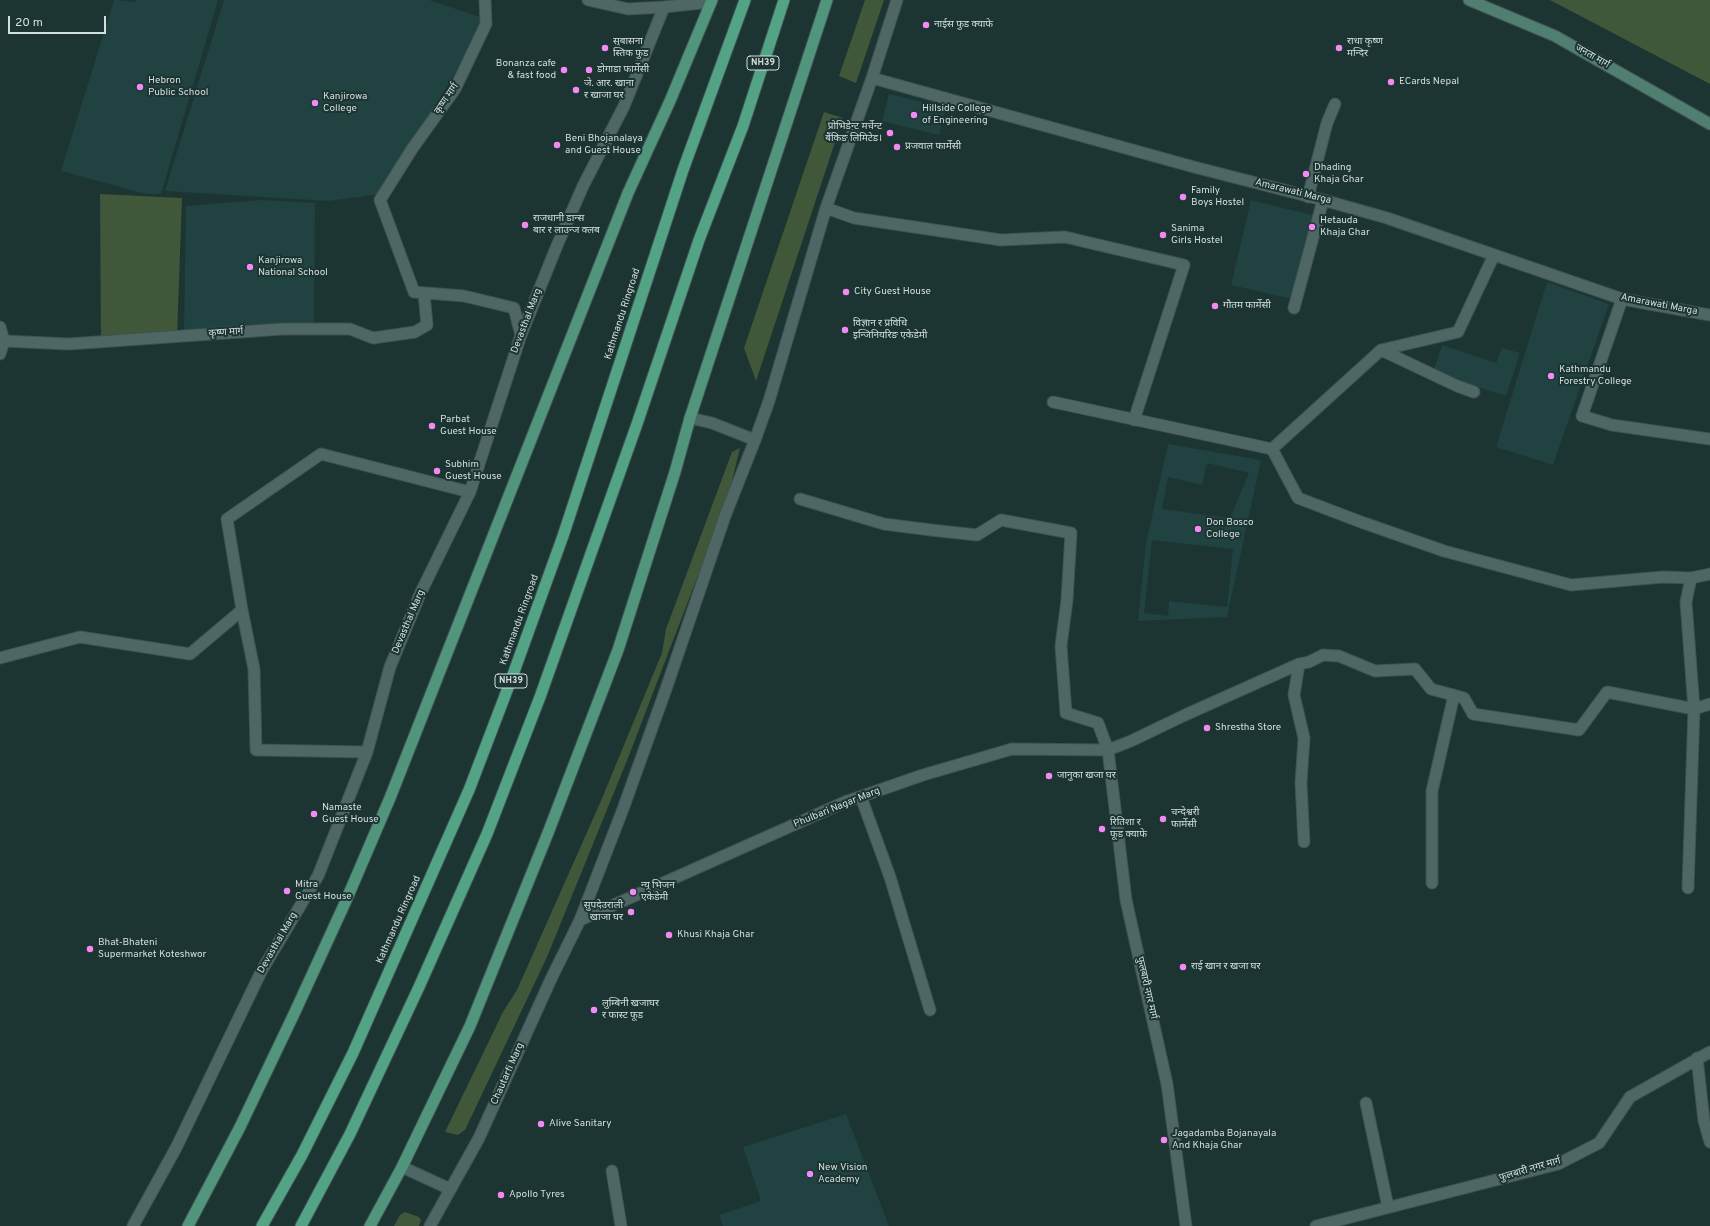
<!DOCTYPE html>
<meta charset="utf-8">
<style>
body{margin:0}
#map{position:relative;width:1710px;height:1226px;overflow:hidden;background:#1c3432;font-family:Overpass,sans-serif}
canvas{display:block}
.scale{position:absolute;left:8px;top:16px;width:98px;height:18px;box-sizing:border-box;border:2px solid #d2dfde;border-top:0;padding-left:5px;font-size:12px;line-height:14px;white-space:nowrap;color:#d2dfde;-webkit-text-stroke:3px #1c3432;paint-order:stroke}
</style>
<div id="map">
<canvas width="1710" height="1226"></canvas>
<div class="scale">20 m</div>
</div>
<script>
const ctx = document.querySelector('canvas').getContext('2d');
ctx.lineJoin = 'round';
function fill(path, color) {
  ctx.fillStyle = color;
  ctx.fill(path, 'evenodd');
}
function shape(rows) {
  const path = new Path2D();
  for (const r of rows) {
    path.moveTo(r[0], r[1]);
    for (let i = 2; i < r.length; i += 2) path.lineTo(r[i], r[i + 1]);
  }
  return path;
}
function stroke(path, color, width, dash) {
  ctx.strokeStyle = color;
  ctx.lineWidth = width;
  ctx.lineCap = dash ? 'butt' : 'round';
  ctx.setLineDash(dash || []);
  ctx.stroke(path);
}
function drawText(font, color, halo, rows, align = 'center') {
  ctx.font = font + ' Overpass,"Noto Sans Devanagari",sans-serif';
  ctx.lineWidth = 4;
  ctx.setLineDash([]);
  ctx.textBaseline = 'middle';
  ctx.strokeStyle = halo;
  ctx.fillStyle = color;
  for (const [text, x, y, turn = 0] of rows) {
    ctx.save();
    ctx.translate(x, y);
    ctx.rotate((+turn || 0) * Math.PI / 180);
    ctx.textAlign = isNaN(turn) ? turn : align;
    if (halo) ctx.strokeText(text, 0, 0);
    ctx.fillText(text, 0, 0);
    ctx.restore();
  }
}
const built = shape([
 [114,0,136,2,137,0,218,0,161,194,146,194,61,171],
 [224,0,429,0,483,18,454,75,380,194,328,201,165,191],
 [889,94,946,108,939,135,882,121],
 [262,200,315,203,314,329,184,330,186,206],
 [1251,200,1312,215,1292,299,1231,285],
 [1547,282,1609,304,1553,465,1496,447],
 [1442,345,1496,363,1502,348,1520,353,1506,396,1433,372],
 [1168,444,1261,460,1227,617,1138,621,1146,543],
 [1207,463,1249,473,1230,518,1162,509,1168,477,1202,485],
 [1152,540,1233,549,1227,607,1169,601,1168,616,1144,613],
 [846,1114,889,1226,723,1226,719,1215,761,1201,743,1147]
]);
const green = shape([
 [865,0,884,0,856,83,839,76],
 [1550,0,1710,0,1710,84],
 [824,112,843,118,756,381,744,348],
 [100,194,182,198,177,336,101,342],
 [740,448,728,497,628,758,547,957,465,1130,458,1135,445,1132,503,1012,517,990,600,803,662,653,666,629,732,452],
 [405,1212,419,1217,421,1220,419,1226,394,1226,400,1215]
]);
const service = shape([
 [580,920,623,809,666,689,725,516,755,440],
 [1366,1103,1388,1207],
 [402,1167,450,1189]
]);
const pedestrian = shape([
 [1308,197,1327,123,1335,104]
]);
const minor = shape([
 [485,0,486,24,455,89,412,149,380,200,414,292,464,296,514,308,521,335],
 [588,0,628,9,664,7,711,2],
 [872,78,1194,167,1323,200,1387,218,1622,299,1710,315],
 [826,208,854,218,1001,240,1065,237,1184,265,1134,420],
 [1622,299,1582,416,1612,425,1710,439],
 [1294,308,1323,200],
 [0,327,4,341],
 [1381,350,1457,386,1474,392],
 [0,354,4,341,69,344,283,329,350,329,373,338,415,332,427,325,424,294],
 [1053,402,1272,449],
 [690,418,712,423,755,440,769,401,826,208,872,78,897,0],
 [1272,449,1298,498,1361,522,1444,551,1571,585,1663,577,1691,578,1710,574],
 [1272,449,1381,350,1458,332,1494,255],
 [800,499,884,524,931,530,977,535,1001,520,1071,533,1067,600,1061,646,1066,713,1098,723,1108,750,1126,900,1167,1084,1186,1226],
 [242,610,254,669,256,750,367,752],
 [0,658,80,637,190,654,242,610,227,519,321,454,470,492],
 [1299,664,1294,695,1304,738,1301,783,1304,842],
 [861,797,890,877,930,1010],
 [1432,883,1432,791,1454,695],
 [1688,888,1694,709,1686,602,1691,578],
 [1697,1058,1704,1121,1710,1142],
 [612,1171,621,1226],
 [133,1226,176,1148,262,970,318,876,367,752,390,667,421,592,470,492,521,335,556,248,583,186,624,106,664,7],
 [430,1226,479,1138,551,979,580,920,845,802,923,775,1012,749,1108,750,1131,741,1185,715,1299,664,1309,662,1323,655,1339,656,1375,671,1415,669,1431,689,1464,698,1473,714,1579,730,1607,692,1694,709,1710,704],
 [1316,1226,1558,1164,1599,1143,1630,1097,1710,1052]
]);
const secondary = shape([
 [1469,0,1555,36,1710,124]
]);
const primary = shape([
 [188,1226,240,1127,294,1014,345,903,390,798,628,193,670,101,712,0],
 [370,1226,402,1167,470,1026,548,833,618,650,675,472,690,418,827,0]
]);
const trunk = shape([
 [262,1226,302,1155,353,1053,469,790,511,680,563,536,683,170,745,0],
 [301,1226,350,1134,419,987,487,834,540,697,637,424,699,240,743,126,784,0]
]);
const markers = [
 [926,25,4,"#f18af4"],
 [605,48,4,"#f18af4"],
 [1339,48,4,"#f18af4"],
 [564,70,4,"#f18af4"],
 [589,70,4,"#f18af4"],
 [1391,82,4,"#f18af4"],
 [140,87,4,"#f18af4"],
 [576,90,4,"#f18af4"],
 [315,103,4,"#f18af4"],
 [914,115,4,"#f18af4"],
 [890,133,4,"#f18af4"],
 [557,145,4,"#f18af4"],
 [897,147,4,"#f18af4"],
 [1306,174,4,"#f18af4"],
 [1183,197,4,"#f18af4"],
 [525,225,4,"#f18af4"],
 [1312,227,4,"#f18af4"],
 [1163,235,4,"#f18af4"],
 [250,267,4,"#f18af4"],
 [846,292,4,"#f18af4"],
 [1215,306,4,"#f18af4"],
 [845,330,4,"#f18af4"],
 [1551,376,4,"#f18af4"],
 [432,426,4,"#f18af4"],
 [437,471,4,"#f18af4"],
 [1198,529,4,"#f18af4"],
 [1207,728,4,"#f18af4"],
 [1049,776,4,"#f18af4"],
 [314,814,4,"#f18af4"],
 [1163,819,4,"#f18af4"],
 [1102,829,4,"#f18af4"],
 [287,891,4,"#f18af4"],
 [633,892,4,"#f18af4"],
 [631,912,4,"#f18af4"],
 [669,935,4,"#f18af4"],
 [90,949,4,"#f18af4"],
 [1183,967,4,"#f18af4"],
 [594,1010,4,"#f18af4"],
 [541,1124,4,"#f18af4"],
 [1164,1140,4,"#f18af4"],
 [810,1174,4,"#f18af4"],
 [501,1195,4,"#f18af4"]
];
const shields = [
 [763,63,32],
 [511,681,32]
];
const shieldNames = [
 ["NH39",763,63],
 ["NH39",511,681]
];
const poiNames = [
 ["नाईस फुड क्याफे",934,25],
 ["सुबासना",613,42],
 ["स्तिक फुड",613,54],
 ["राधा कृष्ण",1347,42],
 ["मन्दिर",1347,54],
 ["Bonanza cafe",556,64,"right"],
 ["& fast food",556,76,"right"],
 ["डोगाडा फार्मेसी",597,70],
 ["Hebron",148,81],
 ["Public School",148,93],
 ["ECards Nepal",1399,82],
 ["जे. आर. खाना",584,84],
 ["र खाजा घर",584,96],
 ["Kanjirowa",323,97],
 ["College",323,109],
 ["Hillside College",922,109],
 ["of Engineering",922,121],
 ["प्रोभिडेन्ट मर्चेन्ट",882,127,"right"],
 ["बैंकिङ लिमिटेड।",882,139,"right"],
 ["Beni Bhojanalaya",565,139],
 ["and Guest House",565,151],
 ["प्रजवाल फार्मेसी",905,147],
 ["Dhading",1314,168],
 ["Khaja Ghar",1314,180],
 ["Family",1191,191],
 ["Boys Hostel",1191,203],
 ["राजधानी डान्स",533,219],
 ["बार र लाउन्ज क्लब",533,231],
 ["Hetauda",1320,221],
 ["Khaja Ghar",1320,233],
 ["Sanima",1171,229],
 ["Girls Hostel",1171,241],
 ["Kanjirowa",258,261],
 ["National School",258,273],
 ["City Guest House",854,292],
 ["गौतम फार्मेसी",1223,306],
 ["विज्ञान र प्रविधि",853,324],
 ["इन्जिनियरिङ एकेडेमी",853,336],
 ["Kathmandu",1559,370],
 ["Forestry College",1559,382],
 ["Parbat",440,420],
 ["Guest House",440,432],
 ["Subhim",445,465],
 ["Guest House",445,477],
 ["Don Bosco",1206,523],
 ["College",1206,535],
 ["Shrestha Store",1215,728],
 ["जानुका खजा घर",1057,776],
 ["Namaste",322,808],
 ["Guest House",322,820],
 ["चन्देश्वरी",1171,813],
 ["फार्मेसी",1171,825],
 ["रितिशा र",1110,823],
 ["फूड क्याफे",1110,835],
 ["Mitra",295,885],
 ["Guest House",295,897],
 ["न्यू भिजन",641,886],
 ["एकेडेमी",641,898],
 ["सुपदेउराली",623,906,"right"],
 ["खाजा घर",623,918,"right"],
 ["Khusi Khaja Ghar",677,935],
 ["Bhat-Bhateni",98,943],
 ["Supermarket Koteshwor",98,955],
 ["राई खान र खजा घर",1191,967],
 ["लुम्बिनी खजाघर",602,1004],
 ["र फास्ट फूड",602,1016],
 ["Alive Sanitary",549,1124],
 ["Jagadamba Bojanayala",1172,1134],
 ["And Khaja Ghar",1172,1146],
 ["New Vision",818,1168],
 ["Academy",818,1180],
 ["Apollo Tyres",509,1195]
];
const streetNames = [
 ["जनता मार्ग",1592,57,30],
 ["कृष्ण मार्ग",447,99,-56],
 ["Amarawati Marga",1293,192,14],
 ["Amarawati Marga",1659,305,11],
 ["Kathmandu Ringroad",623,314,-72],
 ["Devasthal Marg",527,321,-69],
 ["कृष्ण मार्ग",226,333,-4],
 ["Kathmandu Ringroad",520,620,-70],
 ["Devasthal Marg",409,622,-67],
 ["Phulbari Nagar Marg",837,808,-22],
 ["Kathmandu Ringroad",399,920,-66],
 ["Devasthal Marg",278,943,-60],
 ["फुलबारी नगर मार्ग",1146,988,77],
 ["Chautarfi Marg",508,1074,-66],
 ["फुलबारी नगर मार्ग",1530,1170,-16]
];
fill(built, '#204241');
fill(green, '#415739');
stroke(service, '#3e5251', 13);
stroke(pedestrian, '#3e5251', 13);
stroke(minor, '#3e5251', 13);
stroke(secondary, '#3e5251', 13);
stroke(primary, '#3e5251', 13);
stroke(trunk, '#3e5251', 13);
stroke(service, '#4e6765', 11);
stroke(pedestrian, '#4e6765', 11);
stroke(minor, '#4e6765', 11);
stroke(secondary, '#507e71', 11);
stroke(primary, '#51957c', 11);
stroke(trunk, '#52a484', 11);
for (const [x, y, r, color] of markers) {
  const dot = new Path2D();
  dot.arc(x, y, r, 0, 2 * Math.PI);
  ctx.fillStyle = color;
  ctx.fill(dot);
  stroke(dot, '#1c3432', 1.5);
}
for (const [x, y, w] of shields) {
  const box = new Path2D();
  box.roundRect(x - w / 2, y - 7, w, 14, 3);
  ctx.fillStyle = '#1c3432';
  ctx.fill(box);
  stroke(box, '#d2dfde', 1);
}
drawText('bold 9px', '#d2dfde', null, shieldNames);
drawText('10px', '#d2dfde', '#1c3432', poiNames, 'left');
drawText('10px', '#d2dfde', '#1c3432', streetNames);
</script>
